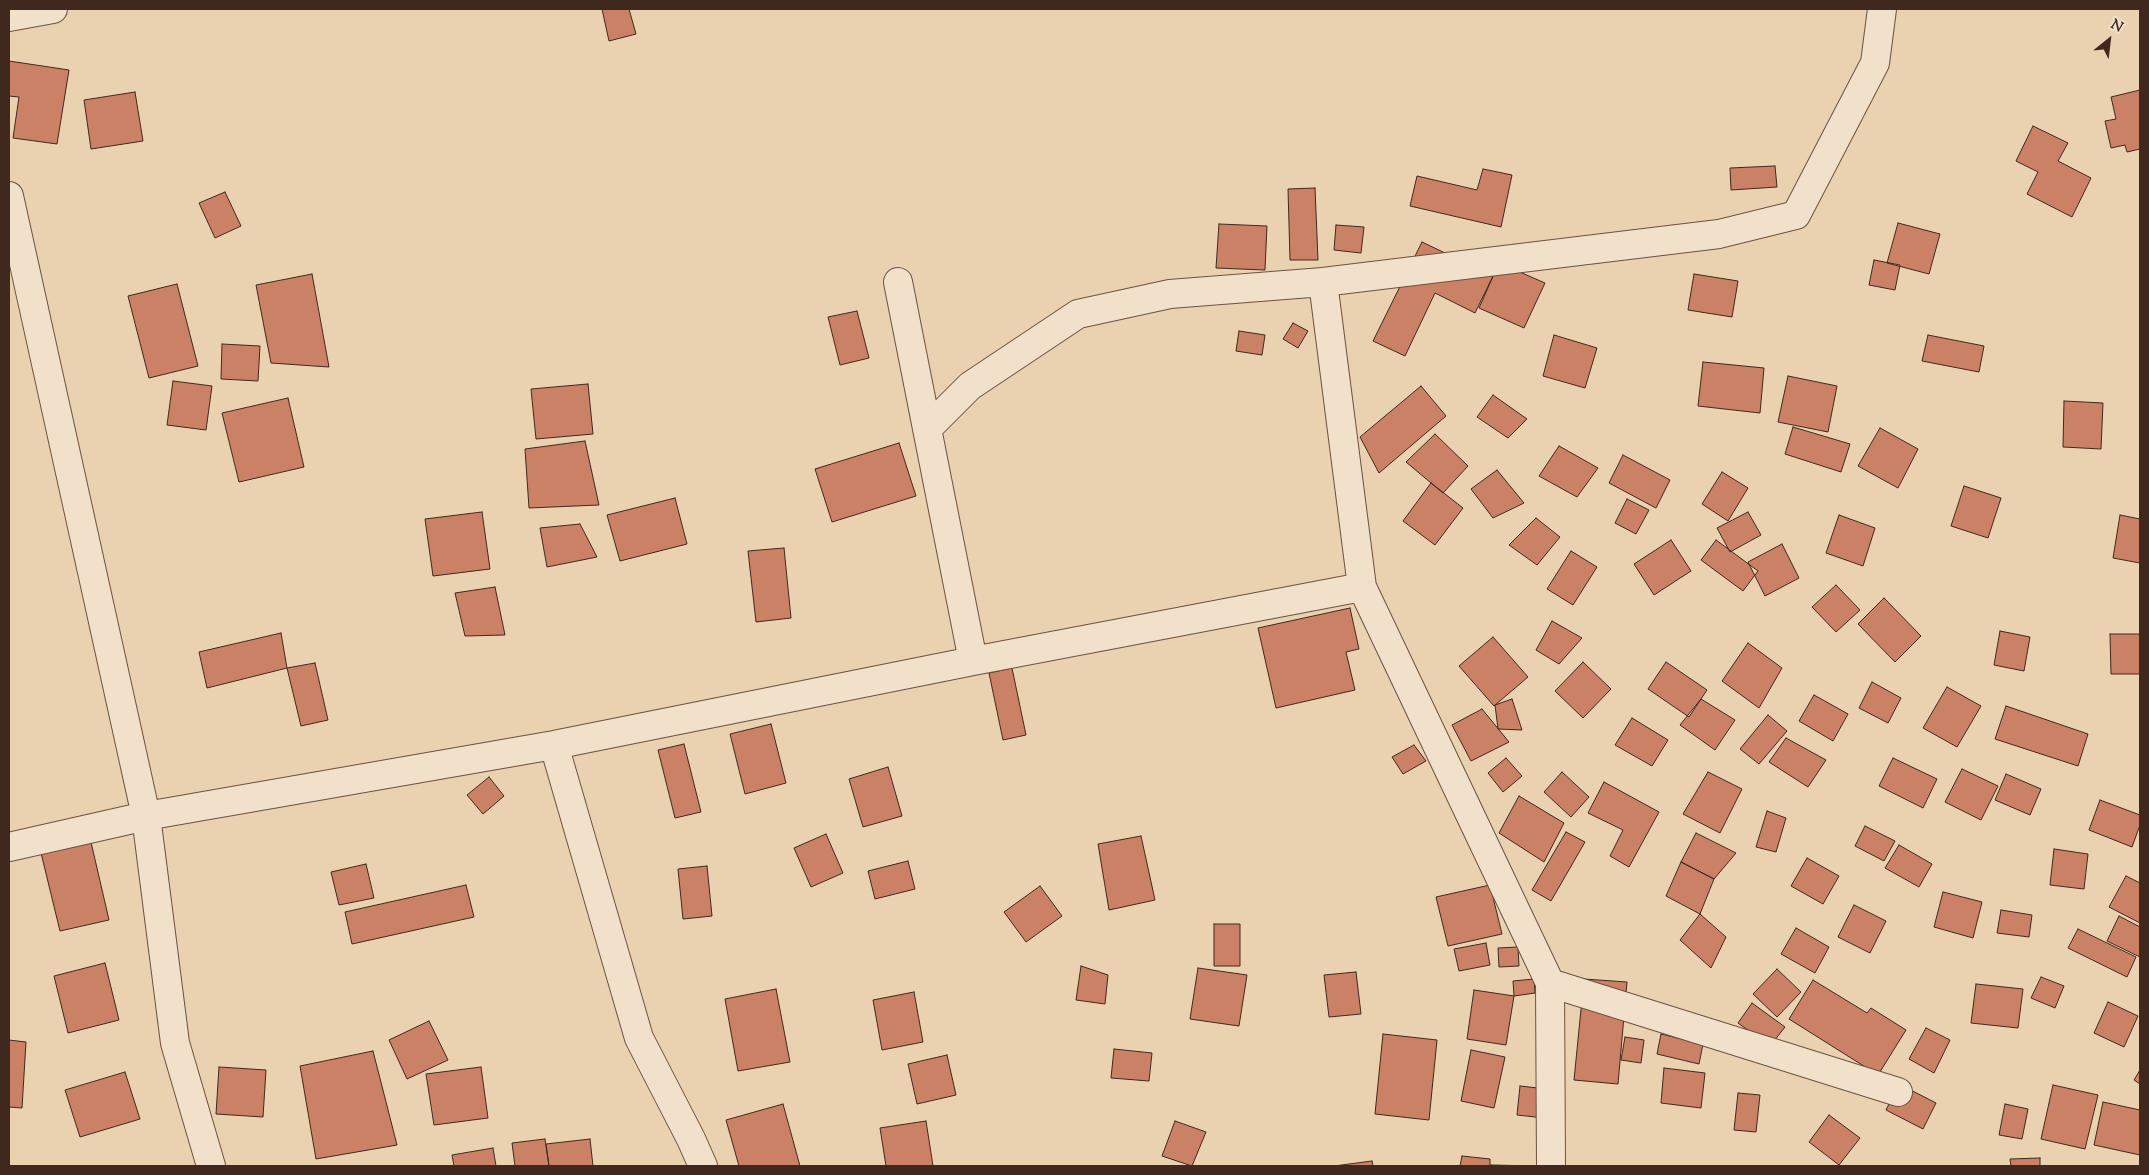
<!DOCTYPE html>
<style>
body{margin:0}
#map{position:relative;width:2149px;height:1175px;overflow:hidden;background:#ead1af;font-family:"Sorts Mill Goudy",serif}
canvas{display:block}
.frame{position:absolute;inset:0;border:10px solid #41281e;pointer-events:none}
.north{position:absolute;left:2084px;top:15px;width:50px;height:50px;-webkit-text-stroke:4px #f1e1cb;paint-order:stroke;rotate:29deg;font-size:14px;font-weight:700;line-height:20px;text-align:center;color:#41281e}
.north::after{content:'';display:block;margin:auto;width:18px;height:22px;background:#41281e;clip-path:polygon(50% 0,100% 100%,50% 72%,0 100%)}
</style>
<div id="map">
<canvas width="2149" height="1175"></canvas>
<div class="frame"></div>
<div class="north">N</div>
</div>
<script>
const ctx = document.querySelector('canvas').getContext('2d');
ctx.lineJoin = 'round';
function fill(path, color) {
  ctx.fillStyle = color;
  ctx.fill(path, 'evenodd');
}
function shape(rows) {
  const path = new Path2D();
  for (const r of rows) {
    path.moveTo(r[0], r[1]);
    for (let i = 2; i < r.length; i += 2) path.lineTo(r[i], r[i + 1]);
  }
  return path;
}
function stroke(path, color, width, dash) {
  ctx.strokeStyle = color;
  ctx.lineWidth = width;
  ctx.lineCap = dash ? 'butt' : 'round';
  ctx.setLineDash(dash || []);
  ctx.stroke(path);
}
const building = shape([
 [602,9,629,9,636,34,609,41,602,9],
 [9,61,69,70,57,144,13,138,19,97,9,96,9,61],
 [2140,90,2140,149,2127,152,2125,145,2111,148,2105,121,2116,119,2111,97,2140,90],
 [135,92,143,141,91,149,84,100,135,92],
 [2033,126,2068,143,2058,161,2091,178,2072,217,2027,194,2038,172,2016,161,2033,126],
 [1775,166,1777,187,1731,190,1730,168,1775,166],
 [1483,169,1512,175,1501,227,1410,206,1417,176,1477,190,1483,169],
 [1315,188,1318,260,1290,260,1288,189,1315,188],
 [225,192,241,226,215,238,199,203,225,192],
 [1898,223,1940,234,1929,274,1887,263,1898,223],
 [1219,224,1267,226,1265,270,1216,268,1219,224],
 [1336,225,1364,227,1361,253,1334,250,1336,225],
 [1422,242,1493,276,1475,313,1435,293,1405,356,1373,341,1422,242],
 [1874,260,1900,265,1895,290,1869,285,1874,260],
 [1499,263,1545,283,1524,328,1479,308,1499,263],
 [312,274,329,367,271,363,256,285,312,274],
 [1694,274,1738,281,1732,317,1688,310,1694,274],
 [177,284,198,366,149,378,128,296,177,284],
 [857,311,869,358,840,365,828,317,857,311],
 [1293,323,1308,331,1298,348,1283,339,1293,323],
 [1239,331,1265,335,1262,355,1236,351,1239,331],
 [1554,335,1597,348,1585,388,1543,376,1554,335],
 [1928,335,1984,346,1979,372,1922,361,1928,335],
 [222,344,260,346,258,381,221,379,222,344],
 [1703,362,1764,368,1760,413,1698,406,1703,362],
 [1788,376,1837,386,1828,432,1778,422,1788,376],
 [173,381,212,386,206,430,167,425,173,381],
 [588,384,593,434,536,439,531,389,588,384],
 [1421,386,1446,416,1379,473,1360,437,1421,386],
 [1493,395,1527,419,1508,438,1477,417,1493,395],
 [288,398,304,467,239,482,222,413,288,398],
 [2064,401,2103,403,2101,449,2063,447,2064,401],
 [1793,427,1850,444,1841,472,1785,454,1793,427],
 [1880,428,1918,449,1898,488,1858,466,1880,428],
 [1435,434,1468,466,1443,493,1406,462,1435,434],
 [585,441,599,505,529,508,525,449,585,441],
 [899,443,916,496,832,522,815,469,899,443],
 [1559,446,1598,468,1577,497,1539,476,1559,446],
 [1623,455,1670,480,1656,508,1609,483,1623,455],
 [1497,470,1524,503,1493,518,1471,489,1497,470],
 [1722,472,1748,488,1728,521,1702,504,1722,472],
 [1431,483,1463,508,1435,545,1403,521,1431,483],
 [1964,486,2001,498,1988,538,1951,526,1964,486],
 [675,498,687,544,620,561,607,515,675,498],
 [1627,499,1649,510,1636,534,1615,523,1627,499],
 [482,512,490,569,433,576,425,519,482,512],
 [1748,512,1761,535,1730,552,1717,528,1748,512],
 [1839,515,1875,528,1863,566,1826,553,1839,515],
 [2120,515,2140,519,2140,563,2113,558,2120,515],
 [1536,518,1560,537,1537,565,1509,545,1536,518],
 [580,524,597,557,547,567,540,528,580,524],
 [1671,540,1691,571,1654,595,1634,564,1671,540],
 [1716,540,1758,571,1743,591,1701,560,1716,540],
 [1782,544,1799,578,1765,596,1748,562,1782,544],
 [784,548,791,618,756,622,748,551,784,548],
 [1571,551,1597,567,1573,605,1547,589,1571,551],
 [1836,585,1860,610,1836,632,1812,607,1836,585],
 [495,587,505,635,465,636,455,593,495,587],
 [1884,598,1921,636,1895,662,1858,624,1884,598],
 [1350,608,1359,649,1346,652,1355,690,1276,708,1258,628,1350,608],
 [1552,621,1582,638,1559,664,1536,650,1552,621],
 [2000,631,2030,637,2024,671,1994,665,2000,631],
 [281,633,287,668,207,688,199,652,281,633],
 [2110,634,2140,634,2140,674,2111,674,2110,634],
 [1493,637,1528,677,1494,706,1459,666,1493,637],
 [1748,643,1782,668,1759,708,1722,681,1748,643],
 [1583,662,1611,689,1583,718,1555,691,1583,662],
 [1666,662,1707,690,1689,717,1648,689,1666,662],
 [315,663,328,720,301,726,287,668,315,663],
 [1012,668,1026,735,1003,740,989,673,1012,668],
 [1872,682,1901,698,1888,723,1859,708,1872,682],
 [1947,687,1981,706,1957,747,1923,728,1947,687],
 [1814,695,1848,714,1833,741,1799,721,1814,695],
 [1512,699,1522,730,1498,729,1495,705,1512,699],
 [1701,699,1735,720,1715,750,1680,725,1701,699],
 [2006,706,2088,734,2078,766,1995,739,2006,706],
 [1482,709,1509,742,1471,761,1452,725,1482,709],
 [1768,715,1787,731,1759,764,1740,749,1768,715],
 [1632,718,1668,740,1652,766,1615,745,1632,718],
 [771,724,786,783,745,794,730,734,771,724],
 [1786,738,1826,760,1808,787,1769,762,1786,738],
 [684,744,701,812,675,818,658,750,684,744],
 [1414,745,1426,761,1403,774,1392,757,1414,745],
 [1506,758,1522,776,1503,792,1488,773,1506,758],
 [1893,758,1937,779,1923,808,1879,786,1893,758],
 [888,767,902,816,863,827,849,779,888,767],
 [1962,769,1998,786,1981,820,1945,802,1962,769],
 [1562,772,1589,797,1571,817,1544,792,1562,772],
 [1708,772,1742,789,1720,833,1683,814,1708,772],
 [2006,774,2041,789,2030,815,1995,800,2006,774],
 [489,777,504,796,483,814,467,795,489,777],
 [1604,782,1659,812,1629,867,1610,856,1623,830,1588,813,1604,782],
 [1519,796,1564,823,1544,862,1499,833,1519,796],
 [2100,800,2140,815,2140,825,2132,847,2089,830,2100,800],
 [1767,811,1786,818,1776,852,1756,847,1767,811],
 [1865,826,1895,841,1884,861,1855,846,1865,826],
 [1566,832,1585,842,1551,901,1532,890,1566,832],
 [1696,833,1736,853,1714,879,1681,862,1696,833],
 [826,834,843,873,811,887,794,848,826,834],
 [1141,836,1155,900,1109,910,1098,844,1141,836],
 [91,842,109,920,60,931,41,853,91,842],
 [1899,845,1932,864,1919,887,1885,868,1899,845],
 [2054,849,2088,854,2084,889,2050,885,2054,849],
 [1807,858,1839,876,1823,904,1791,886,1807,858],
 [908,861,915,889,875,899,868,871,908,861],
 [1681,862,1714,879,1700,914,1666,896,1681,862],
 [366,864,374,898,339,905,331,872,366,864],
 [707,866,712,916,683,919,678,869,707,866],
 [2126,876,2140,883,2140,923,2109,907,2126,876],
 [466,885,474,917,352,944,345,912,466,885],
 [1490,885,1502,934,1448,946,1436,897,1490,885],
 [1040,886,1062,916,1026,942,1004,912,1040,886],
 [1943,892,1982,902,1973,938,1934,927,1943,892],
 [1854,905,1886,921,1870,953,1838,937,1854,905],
 [2001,910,2032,915,2029,937,1997,933,2001,910],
 [1700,914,1726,937,1711,968,1680,940,1700,914],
 [2119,916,2140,927,2140,957,2107,941,2119,916],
 [1214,924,1240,924,1240,966,1214,966,1214,924],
 [1796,928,1829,947,1815,973,1781,954,1796,928],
 [2078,929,2136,957,2127,977,2068,948,2078,929],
 [1486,943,1490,965,1459,971,1454,949,1486,943],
 [1518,947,1519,966,1499,967,1498,948,1518,947],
 [105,963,119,1020,68,1033,54,976,105,963],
 [1081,966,1108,975,1105,1004,1076,1000,1081,966],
 [1198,968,1247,975,1239,1026,1190,1019,1198,968],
 [1777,969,1801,992,1777,1017,1753,994,1777,969],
 [1356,972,1361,1014,1329,1017,1324,975,1356,972],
 [2041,977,2064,986,2055,1008,2031,998,2041,977],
 [1534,979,1535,993,1514,996,1513,981,1534,979],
 [1584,979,1627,982,1618,1084,1574,1080,1584,979],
 [1813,980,1867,1013,1871,1008,1906,1030,1878,1075,1789,1019,1813,980],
 [1976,984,2023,989,2018,1028,1971,1023,1976,984],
 [776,989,790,1062,738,1071,725,999,776,989],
 [1474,990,1514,996,1506,1045,1467,1039,1474,990],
 [914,992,923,1042,882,1050,873,1000,914,992],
 [2108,1002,2138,1016,2124,1047,2094,1033,2108,1002],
 [1752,1003,1785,1027,1770,1046,1738,1023,1752,1003],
 [429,1021,448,1060,407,1079,389,1040,429,1021],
 [1926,1028,1950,1040,1934,1073,1909,1059,1926,1028],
 [1383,1034,1437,1040,1429,1120,1375,1114,1383,1034],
 [1661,1034,1703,1044,1699,1064,1657,1054,1661,1034],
 [1625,1037,1644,1040,1641,1063,1621,1060,1625,1037],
 [9,1040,26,1042,22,1108,9,1107,9,1040],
 [1114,1049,1152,1053,1149,1081,1111,1078,1114,1049],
 [1471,1050,1505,1057,1494,1108,1461,1101,1471,1050],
 [373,1051,397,1145,316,1159,300,1066,373,1051],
 [947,1055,956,1095,917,1104,908,1064,947,1055],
 [219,1067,266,1070,263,1117,216,1114,219,1067],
 [481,1067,488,1118,434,1125,426,1074,481,1067],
 [1664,1068,1705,1073,1701,1108,1661,1103,1664,1068],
 [2140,1070,2140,1084,2134,1080,2140,1070],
 [125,1072,140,1119,80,1137,65,1090,125,1072],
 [1899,1084,1936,1103,1923,1129,1886,1110,1899,1084],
 [2053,1085,2098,1095,2085,1149,2041,1139,2053,1085],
 [1520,1086,1547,1089,1544,1118,1517,1115,1520,1086],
 [1738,1093,1760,1095,1756,1132,1734,1130,1738,1093],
 [2103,1102,2140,1110,2140,1155,2094,1145,2103,1102],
 [783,1104,800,1166,739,1166,726,1120,783,1104],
 [2005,1104,2028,1109,2022,1139,1999,1135,2005,1104],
 [1829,1115,1860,1138,1839,1165,1809,1142,1829,1115],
 [926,1121,933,1166,886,1166,880,1128,926,1121],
 [1175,1121,1206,1132,1192,1166,1162,1156,1175,1121],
 [545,1139,549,1166,515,1166,512,1143,545,1139],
 [590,1139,593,1166,549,1166,546,1144,590,1139],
 [493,1148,496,1166,454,1166,452,1155,493,1148],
 [1462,1156,1490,1159,1490,1166,1460,1166,1462,1156],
 [2040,1158,2040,1166,2011,1166,2010,1159,2040,1158],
 [1372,1161,1373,1166,1334,1166,1372,1161],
 [1491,1165,1537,1166,1491,1166,1491,1165]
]);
const minor = shape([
 [9,17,53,9],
 [9,196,146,816,175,1043,211,1166],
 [898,282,973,661],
 [1323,282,1362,587],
 [927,429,970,386,1078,314,1170,294,1323,282,1719,234,1796,215,1875,63,1882,9],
 [554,745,639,1038,691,1139,703,1166],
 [9,847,146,816,554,745,973,661,1362,587,1550,983,1898,1092],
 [1550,983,1551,1166]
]);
fill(building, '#ca8166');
stroke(building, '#41281e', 1);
stroke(minor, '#6b5242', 30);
stroke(minor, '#f1e1cb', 28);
</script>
